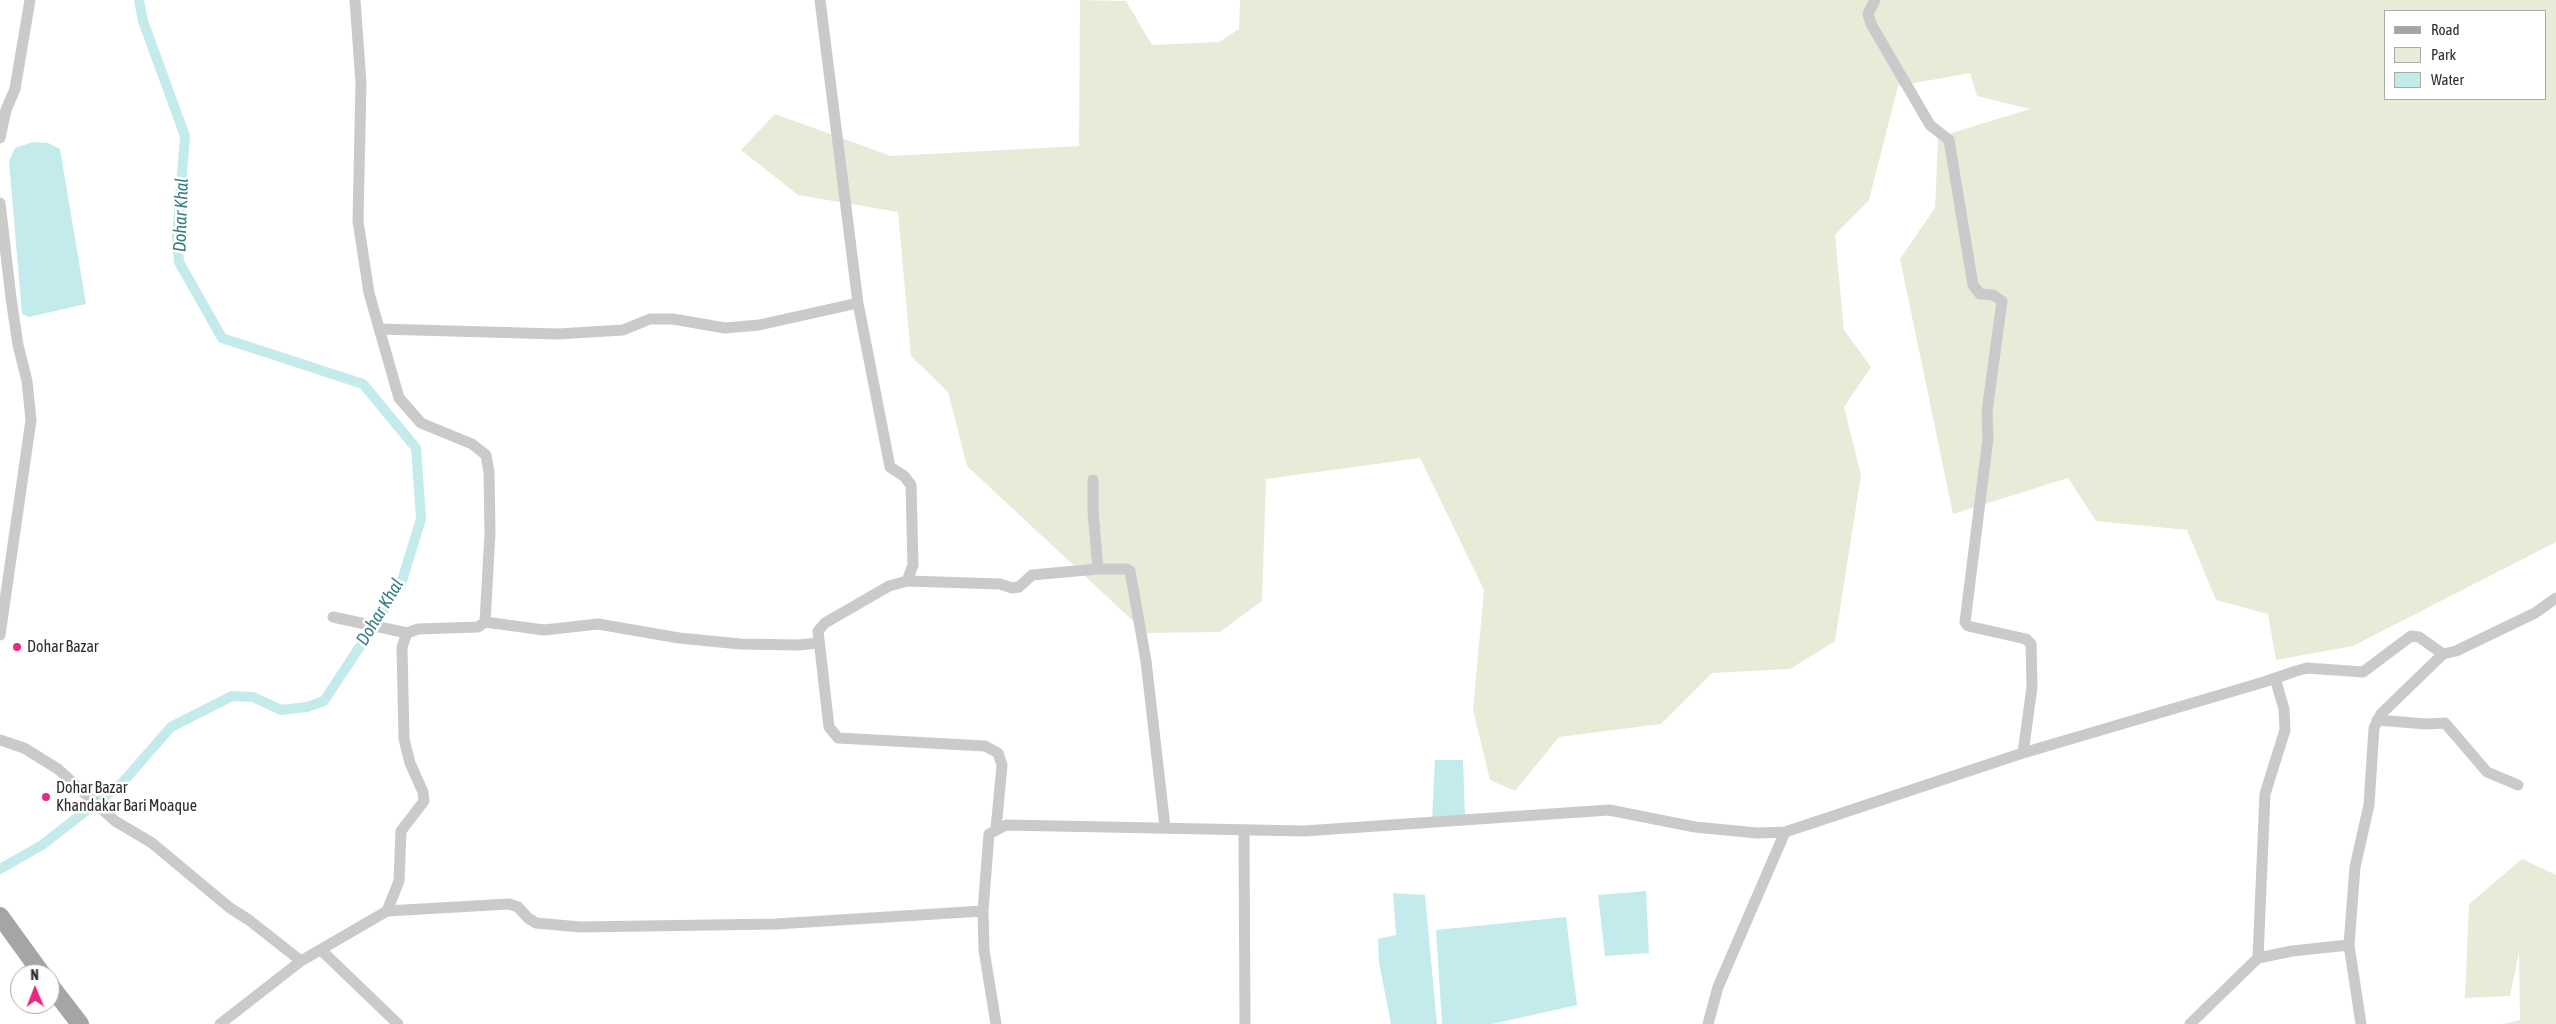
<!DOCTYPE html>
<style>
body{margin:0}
#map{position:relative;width:2556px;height:1024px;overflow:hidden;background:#fff;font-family:"Asap Condensed",sans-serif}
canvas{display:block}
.legend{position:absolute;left:2384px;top:10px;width:162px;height:90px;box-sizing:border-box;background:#fff;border:1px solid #ababab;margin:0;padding:6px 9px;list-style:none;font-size:15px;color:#2d2d2d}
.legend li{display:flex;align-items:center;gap:10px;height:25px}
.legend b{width:25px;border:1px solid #ababab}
.north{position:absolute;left:10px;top:964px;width:50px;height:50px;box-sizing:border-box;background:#fff;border:1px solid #ababab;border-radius:50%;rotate:359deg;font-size:14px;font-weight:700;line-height:20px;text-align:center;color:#2d2d2d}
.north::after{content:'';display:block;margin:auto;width:18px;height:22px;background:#eb287f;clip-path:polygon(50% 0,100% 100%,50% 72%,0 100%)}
</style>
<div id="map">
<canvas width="2556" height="1024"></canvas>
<ul class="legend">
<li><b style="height:6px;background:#a5a5a5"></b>Road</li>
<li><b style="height:14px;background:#e9ebd9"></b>Park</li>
<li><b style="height:14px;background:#c4ebec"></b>Water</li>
</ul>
<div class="north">N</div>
</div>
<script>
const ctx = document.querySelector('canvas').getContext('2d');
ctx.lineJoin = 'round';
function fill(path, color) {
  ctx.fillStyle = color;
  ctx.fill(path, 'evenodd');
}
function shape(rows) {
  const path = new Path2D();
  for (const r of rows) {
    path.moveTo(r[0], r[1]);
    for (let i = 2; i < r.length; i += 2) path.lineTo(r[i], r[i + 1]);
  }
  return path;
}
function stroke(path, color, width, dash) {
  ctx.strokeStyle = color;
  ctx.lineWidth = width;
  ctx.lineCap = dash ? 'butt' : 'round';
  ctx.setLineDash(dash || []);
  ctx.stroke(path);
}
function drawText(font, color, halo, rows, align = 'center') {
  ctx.font = font + ' "Asap Condensed",sans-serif';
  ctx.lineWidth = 5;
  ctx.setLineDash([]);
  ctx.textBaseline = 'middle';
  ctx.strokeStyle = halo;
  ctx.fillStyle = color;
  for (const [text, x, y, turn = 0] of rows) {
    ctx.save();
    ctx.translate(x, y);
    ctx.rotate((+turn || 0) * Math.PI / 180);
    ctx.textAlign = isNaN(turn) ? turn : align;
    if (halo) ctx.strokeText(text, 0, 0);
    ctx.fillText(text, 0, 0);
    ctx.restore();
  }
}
const green = shape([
 [1080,0,1126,1,1152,45,1219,42,1239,29,1240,0,2556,0,2556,542,2353,646,2276,660,2268,614,2216,600,2187,530,2096,521,2068,478,1953,514,1900,259,1935,208,1938,137,2030,109,1977,96,1970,73,1898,86,1869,200,1835,235,1844,330,1871,367,1844,407,1861,475,1835,641,1790,669,1712,673,1661,724,1559,737,1515,791,1490,780,1473,710,1484,590,1420,458,1266,479,1262,601,1220,632,1146,633,967,466,948,392,911,356,898,212,798,195,741,150,775,114,891,156,1079,146],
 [2385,11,2545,11,2545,99,2385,99],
 [2522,859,2556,875,2556,1024,2503,1024,2520,1020,2519,952,2510,996,2465,998,2469,904]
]);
const water = shape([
 [33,142,48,143,60,149,86,304,29,317,22,314,9,161,15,148],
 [1435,760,1463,760,1465,816,1432,820],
 [1646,891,1649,953,1605,956,1598,895],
 [1393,893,1425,895,1437,1024,1391,1024,1379,962,1378,939,1396,935],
 [1566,917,1577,1005,1492,1024,1442,1024,1436,930]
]);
const canal = shape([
 [0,869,42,845,122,783,171,727,232,696,253,697,281,710,307,707,324,701,401,584,421,519,416,448,363,384,222,338,179,262,177,237,185,136,143,21,139,0]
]);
const street = shape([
 [355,0,361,83,358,221,369,293,399,398,421,423,472,444,486,455,489,472,490,533,485,622,478,627,418,629,407,633,402,647,404,739,410,763,423,792,424,801,401,831,399,881,387,911],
 [820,0,858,303,890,467,904,476,911,485,913,565,907,581,889,586,825,623,818,631,829,727,838,738,985,746,998,753,1002,765,996,829],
 [1875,0,1868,14,1871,24,1930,125,1949,140,1973,285,1980,294,1993,295,2002,301,1987,412,1988,438,1965,622,1968,626,2026,639,2031,644,2032,687,2023,753],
 [0,138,6,110,15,89,30,0],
 [0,203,11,298,18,345,27,381,31,420,0,635],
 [380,329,558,334,623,330,650,319,673,319,725,328,759,325,858,303],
 [1093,480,1093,511,1098,569],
 [907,581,1000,584,1012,588,1019,587,1032,575,1098,569,1126,569,1130,571,1146,661,1165,827],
 [333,617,407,633],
 [485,622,544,630,598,624,679,638,740,644,799,645,818,643],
 [2377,720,2426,724,2445,723,2487,772,2518,785],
 [0,740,24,748,58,769,115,821,152,843,230,908,249,920,301,961,387,911,509,904,518,907,528,918,536,923,580,927,776,924,983,911,989,834,1006,825,1304,831,1609,810,1695,827,1757,833,1785,832,2023,753,2264,682,2296,671,2307,668,2363,672,2411,636,2419,637,2443,654,2456,651,2535,613,2556,598],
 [1244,831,1245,1024],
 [983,911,984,950,996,1024],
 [321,950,398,1024],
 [2258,958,2265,794,2285,730,2284,709,2275,678],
 [220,1024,301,961],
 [1708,1024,1718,987,1785,832],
 [2190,1024,2258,958,2292,951,2349,945],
 [2361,1024,2349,945,2355,867,2369,805,2374,728,2381,714,2443,654]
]);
const primary = shape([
 [0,916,42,974],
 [50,985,80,1024]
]);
const markers = [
 [17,647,5,"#eb287f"],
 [46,797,5,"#eb287f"]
];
const poiNames = [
 ["Dohar Bazar",27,647],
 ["Dohar Bazar",56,788],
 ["Khandakar Bari Moaque",56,806]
];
const waterNames = [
 ["Dohar Khal",181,215,-88],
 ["Dohar Khal",380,612,-59]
];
fill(green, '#e9ebd9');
fill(water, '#c4ebec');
stroke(canal, '#c4ebec', 10);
stroke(street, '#cacaca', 11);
stroke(primary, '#a5a5a5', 18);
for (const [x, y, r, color] of markers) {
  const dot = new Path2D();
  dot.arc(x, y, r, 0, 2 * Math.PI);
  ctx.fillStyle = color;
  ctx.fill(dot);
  stroke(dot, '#fff', 2);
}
drawText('16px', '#2d2d2d', '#fff', poiNames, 'left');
drawText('italic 18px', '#337d7e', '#fff', waterNames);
</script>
